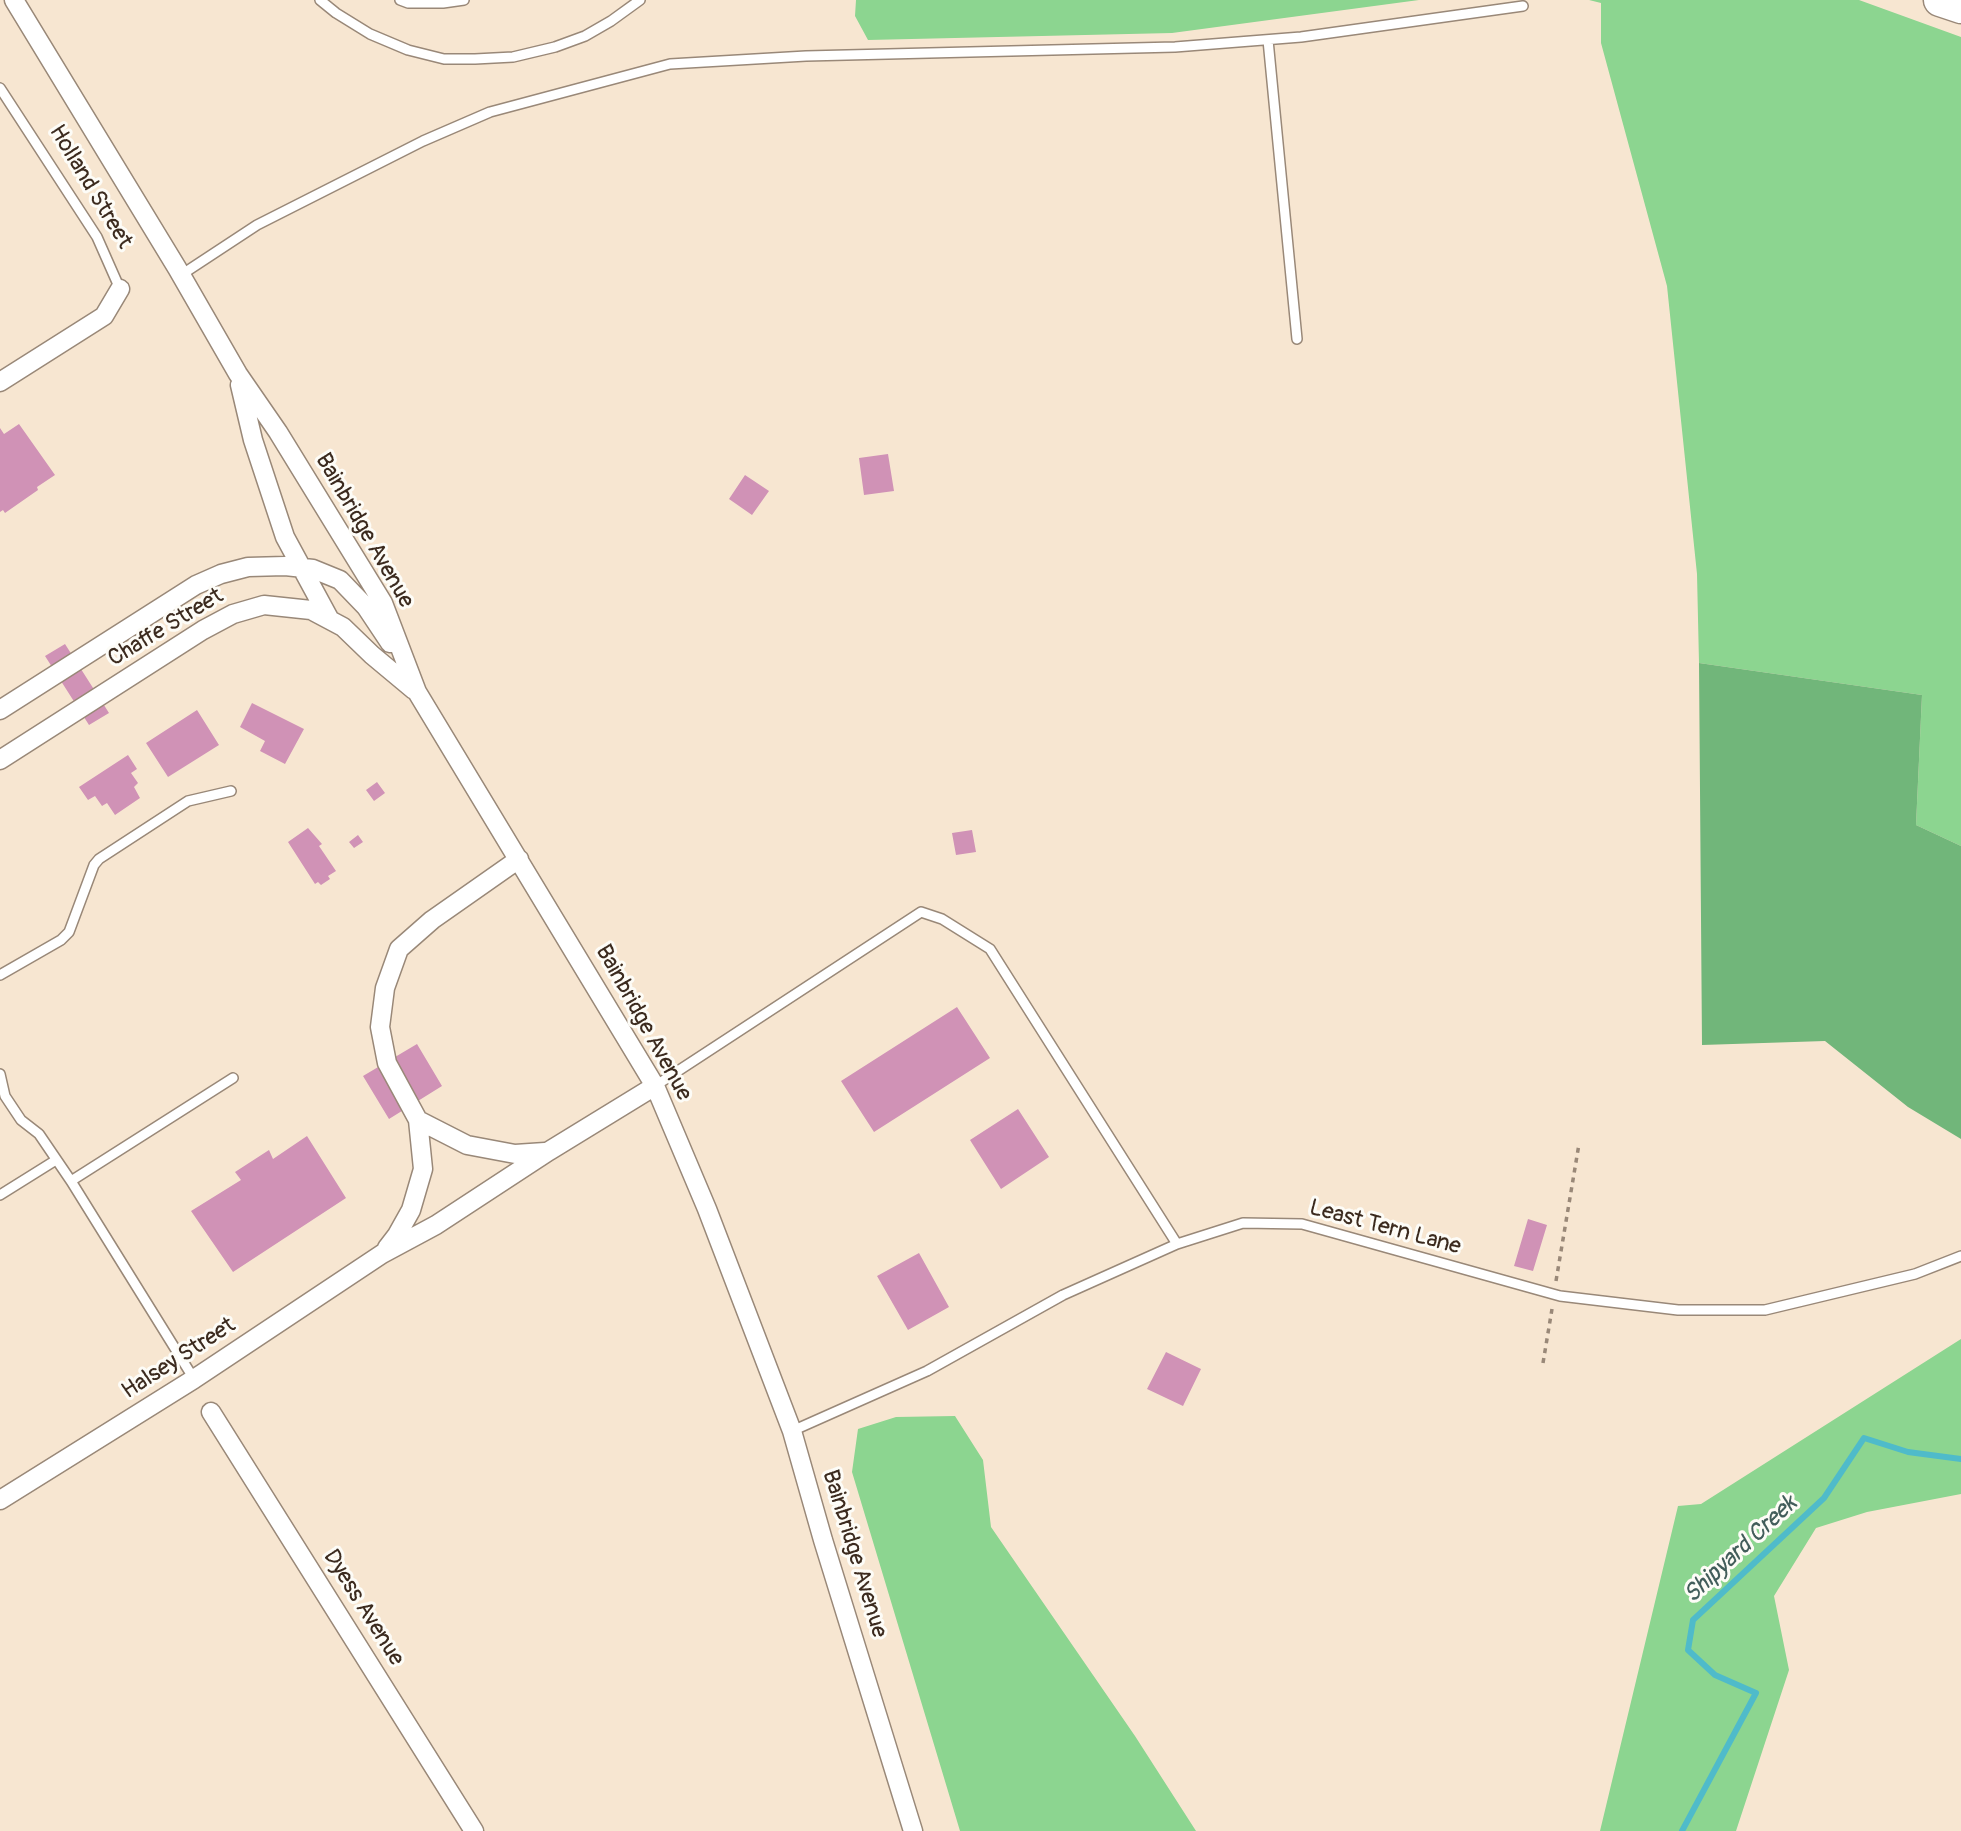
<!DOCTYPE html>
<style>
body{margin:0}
canvas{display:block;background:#f7e6d1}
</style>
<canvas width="1961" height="1831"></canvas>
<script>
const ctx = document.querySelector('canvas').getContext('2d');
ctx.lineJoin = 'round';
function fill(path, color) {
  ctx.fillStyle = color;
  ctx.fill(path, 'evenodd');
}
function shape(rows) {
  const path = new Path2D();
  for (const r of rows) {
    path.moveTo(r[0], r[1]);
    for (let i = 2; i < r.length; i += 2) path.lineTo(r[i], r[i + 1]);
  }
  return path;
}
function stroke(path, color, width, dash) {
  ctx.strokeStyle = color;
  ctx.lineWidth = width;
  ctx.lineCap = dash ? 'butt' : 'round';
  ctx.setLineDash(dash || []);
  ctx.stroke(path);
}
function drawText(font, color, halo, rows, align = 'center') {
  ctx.font = font + ' Pangolin,sans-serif';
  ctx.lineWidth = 6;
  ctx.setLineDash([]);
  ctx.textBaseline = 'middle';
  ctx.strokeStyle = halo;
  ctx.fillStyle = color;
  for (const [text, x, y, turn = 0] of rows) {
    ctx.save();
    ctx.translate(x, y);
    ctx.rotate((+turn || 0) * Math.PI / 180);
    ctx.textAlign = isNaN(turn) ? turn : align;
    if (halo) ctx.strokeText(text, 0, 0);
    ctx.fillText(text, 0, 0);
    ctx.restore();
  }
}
const green = shape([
 [856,0,1419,0,1172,33,868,40,855,16],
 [1589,0,1859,0,1961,37,1961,846,1916,825,1922,695,1699,663,1697,574,1667,286,1601,43,1601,3],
 [1961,1339,1961,1494,1867,1512,1816,1528,1774,1596,1789,1670,1736,1831,1600,1831,1678,1506,1701,1504],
 [955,1416,983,1460,991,1527,1135,1736,1196,1831,960,1831,852,1472,858,1429,896,1417]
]);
const forest = shape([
 [1699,663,1922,695,1916,825,1961,846,1961,1139,1908,1107,1825,1041,1702,1045]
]);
const stream = shape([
 [1682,1831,1756,1693,1715,1675,1688,1650,1693,1620,1824,1498,1864,1438,1908,1452,1961,1459]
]);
const building = shape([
 [19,424,55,475,37,487,38,490,5,513,3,510,0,512,0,428,4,434],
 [888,454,894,491,864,495,859,458],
 [745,475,769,491,752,515,729,499],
 [65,644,109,713,89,725,45,656],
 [252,703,304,729,285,764,260,751,265,741,240,727],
 [197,710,219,745,168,777,146,743],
 [128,755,137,769,131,773,138,783,134,787,140,798,115,815,107,803,102,806,95,796,88,800,79,787],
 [377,782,385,793,374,801,366,790],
 [308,828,322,844,319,846,336,871,328,876,330,879,321,885,318,882,315,884,288,842],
 [972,830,976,852,956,855,952,833],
 [358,835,363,842,354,848,349,842],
 [957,1007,990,1058,874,1132,841,1081],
 [417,1044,442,1086,389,1119,363,1076],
 [1018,1109,1049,1157,1001,1189,970,1140],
 [307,1136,346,1198,233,1272,191,1211,241,1180,235,1172,269,1150,273,1159],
 [1528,1219,1547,1225,1533,1271,1514,1266],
 [919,1253,949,1307,908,1330,877,1276],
 [1166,1352,1201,1369,1183,1406,1147,1389]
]);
const path = shape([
 [1556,1281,1579,1144],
 [1543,1363,1552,1309]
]);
const lane = shape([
 [320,0,336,13,370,34,408,50,444,59,475,59,513,57,555,47,585,36,611,21,640,0],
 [400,0,408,3,443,3,464,0],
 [1268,40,1297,339],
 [0,88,97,237,120,289],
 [181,275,257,225,423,141,490,112,670,64,806,56,1175,47,1301,37,1523,6],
 [0,975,61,940,69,932,94,865,99,859,188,801,231,791],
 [0,1074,5,1096,21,1120,39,1134,71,1181,194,1379],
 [655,1086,921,912,942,919,990,949,1177,1244],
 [71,1181,233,1078],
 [0,1195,56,1160],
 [792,1431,927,1371,1063,1295,1177,1244,1243,1223,1302,1224,1560,1296,1678,1310,1765,1310,1915,1274,1961,1256]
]);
const street = shape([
 [14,0,177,268,238,374,278,432,383,603,417,692,655,1086,707,1209,792,1431,823,1540,913,1831],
 [0,382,104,316,120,289],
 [240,385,253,440,285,537,330,620],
 [0,710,196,585,221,574,248,567,285,566,313,569,340,580,366,607,390,643],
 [0,760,203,630,233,614,264,605,311,610,343,627,372,655,414,690],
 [418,1120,467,1145,515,1154,545,1152],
 [387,1248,397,1235,411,1210,423,1169,418,1120,387,1063,380,1027,385,988,399,949,432,920,519,859],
 [211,1412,474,1831],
 [0,1500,194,1379,382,1254,436,1225,549,1151,655,1086]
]);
const highway = shape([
 [1940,0,1961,7]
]);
const streetNames = [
 ["Holland Street",90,187,59],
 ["Bainbridge Avenue",364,531,60],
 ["Chaffe Street",166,628,-31],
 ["Bainbridge Avenue",643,1023,61],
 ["Least Tern Lane",1385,1228,15],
 ["Halsey Street",179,1359,-33],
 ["Bainbridge Avenue",854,1554,73],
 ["Dyess Avenue",363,1608,58]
];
const waterNames = [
 ["Shipyard Creek",1741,1550,-43]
];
fill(green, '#8cd590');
fill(forest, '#71b67a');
stroke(stream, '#4fbbca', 6);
fill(building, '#d092b6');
stroke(lane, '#998878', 12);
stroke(street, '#998878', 21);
stroke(highway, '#998878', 35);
stroke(path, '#998878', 3.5, [5, 5]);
stroke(lane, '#fff', 9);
stroke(street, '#fff', 18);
stroke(highway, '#fff', 32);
drawText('23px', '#3b2a1e', '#fdfcf7', streetNames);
drawText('italic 24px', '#425d5a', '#fdfcf7', waterNames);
</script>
